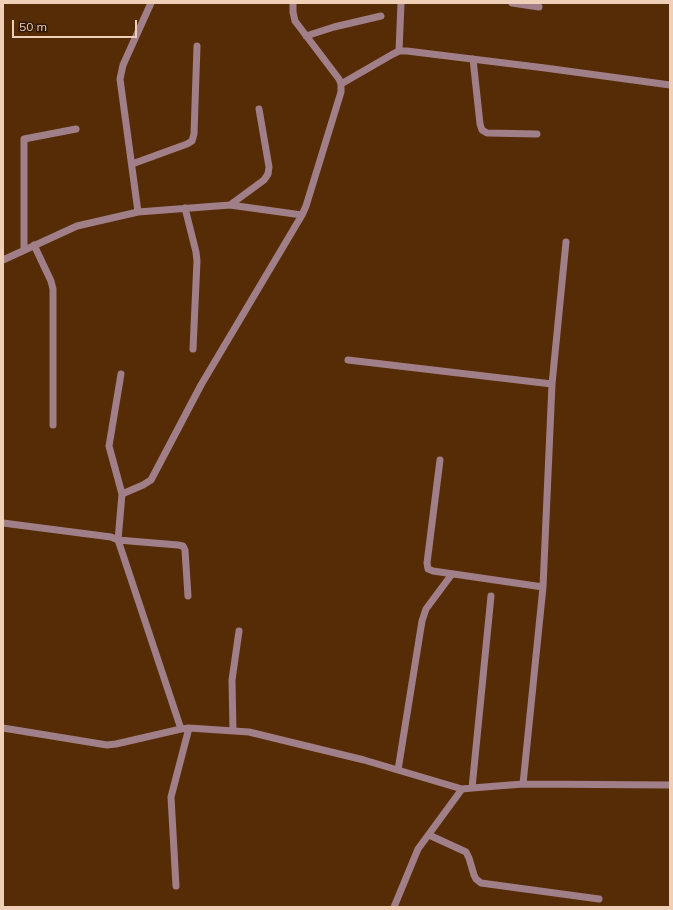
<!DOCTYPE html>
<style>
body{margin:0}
#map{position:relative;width:673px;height:910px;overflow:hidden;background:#552c05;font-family:Mulish,sans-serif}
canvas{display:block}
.frame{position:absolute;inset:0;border:4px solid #f0cfb8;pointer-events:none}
.scale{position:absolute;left:12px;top:20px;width:125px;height:18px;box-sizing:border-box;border:2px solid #f0cfb8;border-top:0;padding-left:5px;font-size:12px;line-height:14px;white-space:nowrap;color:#f0cfb8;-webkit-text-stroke:3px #301906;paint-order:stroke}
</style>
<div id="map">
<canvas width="673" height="910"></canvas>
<div class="frame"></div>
<div class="scale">50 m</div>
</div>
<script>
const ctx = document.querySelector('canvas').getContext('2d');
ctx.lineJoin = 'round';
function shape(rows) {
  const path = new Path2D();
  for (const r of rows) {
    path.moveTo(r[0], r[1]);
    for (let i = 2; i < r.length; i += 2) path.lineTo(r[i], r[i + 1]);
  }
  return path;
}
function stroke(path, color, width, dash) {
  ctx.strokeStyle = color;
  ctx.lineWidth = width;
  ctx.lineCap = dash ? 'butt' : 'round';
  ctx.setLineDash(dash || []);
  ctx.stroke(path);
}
const minor = shape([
 [512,3,539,7],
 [306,36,334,27,381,16],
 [399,51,401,3],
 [473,59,480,124,482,130,487,133,537,134],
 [341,84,393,54,399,51,407,51,545,68,670,85],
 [132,164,187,144,192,141,194,134,197,46],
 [230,205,264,180,268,174,269,167,259,109],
 [185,208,196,252,197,261,193,349],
 [138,212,120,79,123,65,151,3],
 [34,245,51,281,53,289,53,425],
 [24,250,24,139,76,129],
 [3,260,77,226,138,212,230,205,302,215],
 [348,360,552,384],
 [121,374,109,446,122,494,118,540,178,545,183,546,185,550,188,596],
 [440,460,427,563,428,569,433,571,543,587],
 [122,494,143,485,151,480,201,385,302,215,306,206,341,92,341,84,339,79,295,21,293,12,293,3],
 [3,523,111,537,118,540,181,729],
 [3,728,107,745,116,744,181,729,189,728,249,732,364,760,462,789],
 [233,731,232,680,239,631],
 [398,770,422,621,426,609,452,574],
 [523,784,543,587,552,384,566,242],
 [472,788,491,596],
 [429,835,466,852,469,858,474,875,476,879,481,883,599,899],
 [176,886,171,797,189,728],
 [394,907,418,849,462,789,472,788,523,784,670,785]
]);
stroke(minor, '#a07f89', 7);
</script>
